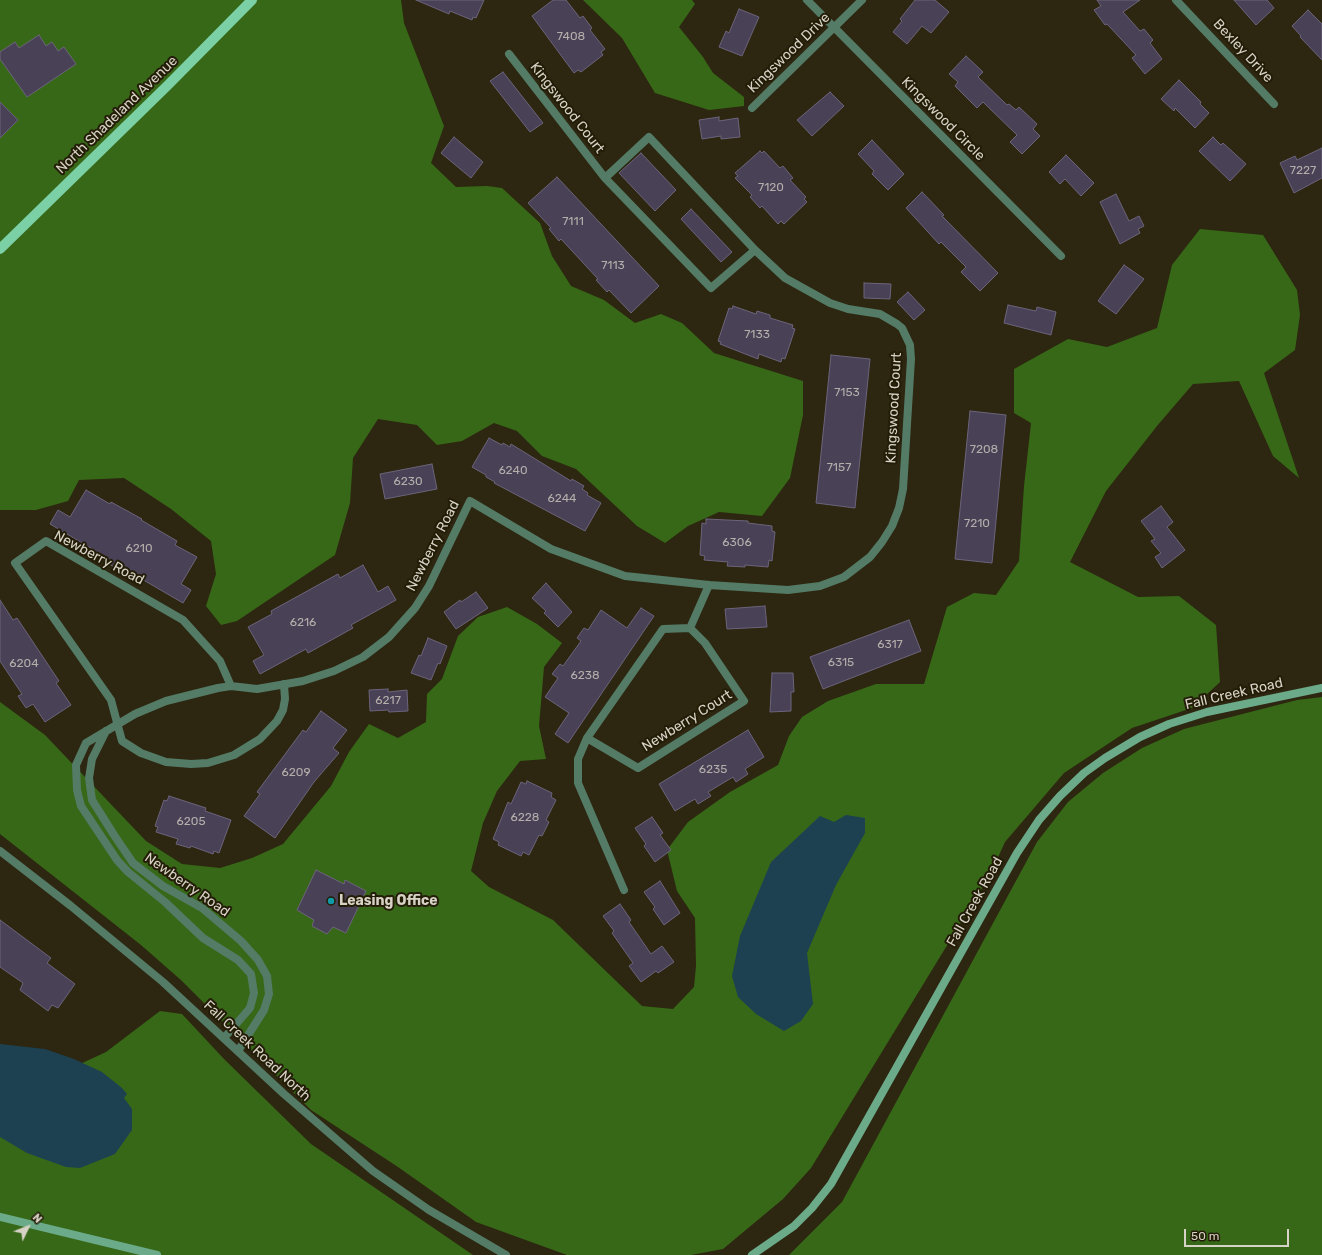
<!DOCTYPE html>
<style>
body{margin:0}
#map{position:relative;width:1322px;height:1255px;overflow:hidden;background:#2d2610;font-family:Rubik,sans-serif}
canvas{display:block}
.north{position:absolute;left:8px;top:1207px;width:40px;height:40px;-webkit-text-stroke:3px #231c07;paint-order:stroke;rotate:47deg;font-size:11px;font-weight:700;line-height:16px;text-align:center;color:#d6d2c5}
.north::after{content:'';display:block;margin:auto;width:14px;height:18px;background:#d6d2c5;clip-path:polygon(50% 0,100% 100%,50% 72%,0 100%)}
.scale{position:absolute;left:1184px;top:1229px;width:105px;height:18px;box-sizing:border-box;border:2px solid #d6d2c5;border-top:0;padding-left:5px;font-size:12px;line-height:14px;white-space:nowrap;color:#d6d2c5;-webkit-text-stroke:3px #231c07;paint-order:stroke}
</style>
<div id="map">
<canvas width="1322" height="1255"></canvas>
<div class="north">N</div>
<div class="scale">50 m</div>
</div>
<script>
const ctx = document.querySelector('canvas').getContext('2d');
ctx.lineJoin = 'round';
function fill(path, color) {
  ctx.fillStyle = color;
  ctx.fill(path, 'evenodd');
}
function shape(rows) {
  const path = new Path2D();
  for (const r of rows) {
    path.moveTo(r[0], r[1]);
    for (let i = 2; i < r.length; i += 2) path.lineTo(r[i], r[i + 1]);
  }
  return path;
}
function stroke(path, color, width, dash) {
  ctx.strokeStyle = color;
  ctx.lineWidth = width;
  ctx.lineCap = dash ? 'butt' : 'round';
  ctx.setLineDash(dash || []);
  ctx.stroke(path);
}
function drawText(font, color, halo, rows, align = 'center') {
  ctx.font = font + ' Rubik,sans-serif';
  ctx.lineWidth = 4;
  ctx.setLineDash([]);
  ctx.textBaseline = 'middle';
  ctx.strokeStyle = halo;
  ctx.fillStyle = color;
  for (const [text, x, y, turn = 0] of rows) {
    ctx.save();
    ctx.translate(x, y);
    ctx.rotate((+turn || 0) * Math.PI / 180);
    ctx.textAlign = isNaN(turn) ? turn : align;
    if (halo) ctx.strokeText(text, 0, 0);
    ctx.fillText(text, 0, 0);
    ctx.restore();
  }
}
const forest = shape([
 [0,0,401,0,404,23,444,126,431,163,456,187,487,186,502,188,540,223,552,256,571,286,604,300,635,323,661,314,682,323,714,353,803,381,803,415,790,478,762,516,719,512,688,526,665,543,637,526,576,469,542,456,517,431,494,423,462,441,437,445,417,425,378,419,353,458,350,503,335,555,237,621,221,625,206,606,216,574,211,541,171,509,124,478,79,480,68,501,36,510,0,510],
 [583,0,692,0,695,4,679,27,703,57,713,73,744,97,744,106,709,110,655,93,622,38],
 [1200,229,1263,235,1297,290,1300,315,1295,350,1264,373,1299,478,1273,456,1239,381,1193,384,1157,426,1106,491,1070,562,1138,597,1179,596,1216,625,1220,682,1192,708,1132,728,1064,773,1005,842,990,875,811,1168,783,1199,723,1249,691,1255,567,1255,476,1222,398,1167,311,1110,182,981,141,945,0,834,0,702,45,735,146,841,182,864,220,868,252,858,283,844,331,786,349,752,369,724,398,738,426,722,427,694,442,679,458,636,478,617,507,607,537,624,562,643,544,667,539,726,546,759,520,761,497,791,483,823,471,871,489,887,553,920,642,1006,673,1009,694,987,696,966,695,918,677,891,667,850,688,822,730,792,778,765,789,736,802,717,828,701,876,684,924,684,947,607,974,593,996,595,1019,561,1024,486,1031,423,1014,413,1014,369,1068,339,1107,347,1157,328,1172,265],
 [1322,697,1322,1255,789,1255,842,1202,1037,842,1068,802,1103,773,1142,748,1184,729,1297,700],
 [160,1011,182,1014,224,1059,311,1144,473,1255,0,1255,0,1074,37,1084,106,1052]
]);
const water = shape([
 [846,815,865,818,865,833,836,885,807,953,813,1004,801,1021,784,1031,756,1014,738,997,732,976,740,936,771,862,820,816,834,822],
 [0,1044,45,1049,74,1059,102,1072,122,1088,127,1094,124,1098,132,1109,132,1130,115,1154,80,1168,66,1167,27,1153,0,1137]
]);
const building = shape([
 [416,0,484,0,476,18,473,17,472,20,450,11,449,14,416,0],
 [553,0,566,0,580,18,583,16,592,28,590,30,605,49,601,52,603,55,581,72,578,70,574,73,532,16,553,0],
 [915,0,935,0,949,12,931,33,922,26,907,44,893,32,902,21,900,19,915,0],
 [1097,0,1140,0,1123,12,1140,31,1144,29,1153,40,1150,43,1162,59,1145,74,1132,58,1136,55,1107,24,1105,25,1094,10,1101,6,1097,0],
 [1234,0,1267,0,1274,8,1256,25,1234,0],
 [739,9,759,17,742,56,719,47,726,31,729,33,739,9],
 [1308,10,1322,24,1322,60,1300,37,1301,36,1292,26,1308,10],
 [39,35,46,46,52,42,58,51,64,47,76,64,27,97,0,59,0,52,15,42,19,48,39,35],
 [966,56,983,72,978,77,1007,105,1009,104,1016,110,1019,107,1037,124,1033,129,1040,136,1022,154,1010,142,1017,135,983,102,977,108,955,86,958,82,949,74,966,56],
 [503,72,543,123,530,132,490,81,503,72],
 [1179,80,1201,102,1200,104,1209,113,1195,128,1175,108,1174,111,1161,99,1179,80],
 [830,92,844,106,812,136,797,120,830,92],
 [0,102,18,120,0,138,0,102],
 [719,117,719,121,738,118,740,137,721,139,721,136,702,139,699,120,719,117],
 [454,137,483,162,471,178,441,153,454,137],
 [1213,137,1221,145,1223,143,1246,164,1230,181,1199,151,1213,137],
 [872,140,904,174,888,190,872,174,874,171,858,154,872,140],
 [1322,148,1322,178,1294,193,1280,163,1295,156,1297,160,1322,148],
 [760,151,762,153,764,151,780,168,783,166,793,178,790,180,806,197,804,199,807,202,784,224,781,221,778,224,762,206,760,208,750,197,752,195,735,178,738,176,735,173,760,151],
 [641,153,676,190,655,211,619,173,641,153],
 [1066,155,1094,183,1081,196,1065,179,1060,184,1049,172,1066,155],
 [557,177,659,286,631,313,609,290,607,292,596,280,598,279,561,239,559,241,549,229,551,228,528,203,557,177],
 [922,192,944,215,942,216,998,273,980,291,961,272,966,267,941,242,939,244,906,208,922,192],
 [1116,194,1129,221,1139,216,1144,226,1138,229,1140,233,1120,244,1100,202,1116,194],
 [691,209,732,252,721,262,681,219,691,209],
 [1124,265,1144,279,1116,314,1098,301,1124,265],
 [864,283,891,284,890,299,864,298,864,283],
 [908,292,925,310,914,320,897,302,908,292],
 [1008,305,1036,311,1037,307,1056,312,1051,335,1004,323,1008,305],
 [733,306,756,314,757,311,770,315,770,318,793,325,792,328,795,329,785,359,782,358,781,362,759,354,758,359,720,344,721,342,718,341,729,308,732,309,733,306],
 [831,355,870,359,855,508,816,503,831,355],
 [970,411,1006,415,992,563,955,559,970,411],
 [489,438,502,445,503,443,510,447,511,444,571,481,572,479,584,486,582,489,588,493,587,495,601,503,585,531,494,483,495,482,486,477,486,475,472,467,489,438],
 [432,464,437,489,385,499,380,474,432,464],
 [86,490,110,504,111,502,142,519,141,520,177,541,175,545,197,557,181,584,191,590,183,603,140,578,138,581,92,554,94,550,50,524,58,510,70,517,86,490],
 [1161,506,1173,522,1167,527,1185,550,1162,568,1155,557,1161,553,1151,541,1155,539,1141,521,1161,506],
 [706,519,748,521,748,523,772,526,772,531,775,532,772,561,769,560,768,567,745,565,745,567,727,566,728,562,704,560,705,556,700,555,702,523,706,524,706,519],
 [363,565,378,592,388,586,396,600,351,625,353,628,308,653,306,649,260,674,253,661,264,655,248,627,272,614,271,611,300,595,338,574,340,578,363,565],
 [546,583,572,612,558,627,544,613,546,611,532,598,546,583],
 [476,592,488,608,456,629,444,612,460,600,461,602,476,592],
 [0,600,13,620,17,618,59,681,56,683,71,705,45,722,33,704,26,708,18,696,22,694,0,661,0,600],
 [765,606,767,627,727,629,725,609,765,606],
 [641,608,654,616,568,743,555,734,569,713,545,697,558,678,552,674,560,664,563,666,581,641,577,638,584,628,588,630,601,610,627,628,641,608],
 [909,620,921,651,823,689,810,657,909,620],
 [428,638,447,646,440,664,438,663,431,680,411,673,419,655,421,656,428,638],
 [772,673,793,673,794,692,791,692,791,711,770,712,772,673],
 [388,689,388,692,407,690,408,711,389,712,388,710,370,711,369,690,388,689],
 [321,711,347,730,333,748,339,753,314,782,275,838,244,816,260,794,257,792,303,730,306,732,321,711],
 [748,730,764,757,745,769,748,774,736,782,733,777,708,792,711,796,698,804,695,799,675,811,659,784,748,730],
 [527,781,552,793,551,797,556,800,546,820,549,822,542,836,539,835,529,855,523,852,521,856,498,845,499,842,493,839,508,802,511,804,521,782,526,784,527,781],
 [169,796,206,808,205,811,231,820,219,853,214,851,213,854,191,846,190,848,176,844,178,839,156,832,158,827,155,826,164,800,167,801,169,796],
 [652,817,663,833,660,835,671,850,655,862,644,846,646,844,635,828,652,817],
 [316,870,344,884,345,880,366,891,346,933,333,927,327,934,312,926,314,920,297,910,316,870],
 [660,881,680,913,664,925,653,909,655,907,644,892,660,881],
 [620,904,631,920,629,922,651,954,662,946,674,962,658,973,656,971,641,982,629,966,633,963,612,933,614,931,603,916,620,904],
 [0,920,51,958,47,963,75,984,58,1008,52,1005,48,1011,20,990,23,983,0,967,0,920]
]);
const street = shape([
 [807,0,1061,256],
 [1176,0,1274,104],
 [509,54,605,178,711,288,755,250],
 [752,108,862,0],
 [690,628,709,585],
 [231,686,220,661,183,620,46,541,15,563,111,700,122,741,141,753,166,762,191,764,208,763,234,755,260,739,277,721,283,710,285,699,284,684],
 [106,731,92,759,89,778,92,800,114,835,133,863,163,886,202,908,241,941,258,960,267,976,269,994,264,1010,238,1051],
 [587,738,638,768,744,701,705,643,690,628,663,629,587,738,578,759,578,783,624,890],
 [0,851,71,906,163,982,284,1094,373,1171,429,1210,506,1255],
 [224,1038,250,1008,254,993,251,974,238,960,203,938,165,902,128,872,117,860,81,806,77,790,76,765,86,743,135,714,166,701,218,688,231,686,257,689,303,681,334,671,363,657,389,637,415,608,429,586,470,501,551,549,625,576,709,585,788,590,820,586,844,577,870,557,882,542,892,526,899,508,903,489,911,359,910,345,902,328,897,324,880,314,848,309,830,303,785,278,755,250,649,137,605,178]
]);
const secondary = shape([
 [0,1217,157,1255],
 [752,1255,794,1226,812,1208,831,1184,1017,853,1039,820,1060,796,1084,773,1105,758,1140,737,1169,724,1207,712,1322,688]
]);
const primary = shape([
 [0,249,168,85,252,0]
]);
const markers = [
 [331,901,4,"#0f9aa8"]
];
const numberNames = [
 ["7408",571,37],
 ["7227",1303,171],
 ["7120",771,188],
 ["7111",573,222],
 ["7113",613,266],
 ["7133",757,335],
 ["7153",847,393],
 ["7208",984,450],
 ["7157",839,468],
 ["6240",513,471],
 ["6230",408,482],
 ["6244",562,499],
 ["7210",977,524],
 ["6306",737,543],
 ["6210",139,549],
 ["6216",303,623],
 ["6317",890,645],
 ["6315",841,663],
 ["6204",24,664],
 ["6238",585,676],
 ["6217",388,701],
 ["6235",713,770],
 ["6209",296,773],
 ["6228",525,818],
 ["6205",191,822]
];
const streetNames = [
 ["Bexley Drive",1243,51,47],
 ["Kingswood Drive",789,53,-44],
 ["Kingswood Court",567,108,52],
 ["North Shadeland Avenue",117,115,-44],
 ["Kingswood Circle",943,119,45],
 ["Kingswood Court",894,408,-87],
 ["Newberry Road",433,546,-63],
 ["Newberry Road",99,558,28],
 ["Fall Creek Road",1234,694,-13],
 ["Newberry Court",687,721,-32],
 ["Newberry Road",187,885,35],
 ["Fall Creek Road",975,902,-61],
 ["Fall Creek Road North",257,1051,43]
];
const poiNames = [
 ["Leasing Office",339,901]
];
fill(forest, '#376818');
fill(water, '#1d4150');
fill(building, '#494257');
stroke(building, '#6c647b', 1);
stroke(street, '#547b66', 8);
stroke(secondary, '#6bab8a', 8);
stroke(primary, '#7cd0a5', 10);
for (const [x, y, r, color] of markers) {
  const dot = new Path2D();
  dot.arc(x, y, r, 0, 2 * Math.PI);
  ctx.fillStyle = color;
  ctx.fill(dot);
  stroke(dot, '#231c07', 1.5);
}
drawText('12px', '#b3aeaa', null, numberNames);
drawText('14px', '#d6d2c5', '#231c07', streetNames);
drawText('bold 14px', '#d6d2c5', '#231c07', poiNames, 'left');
</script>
